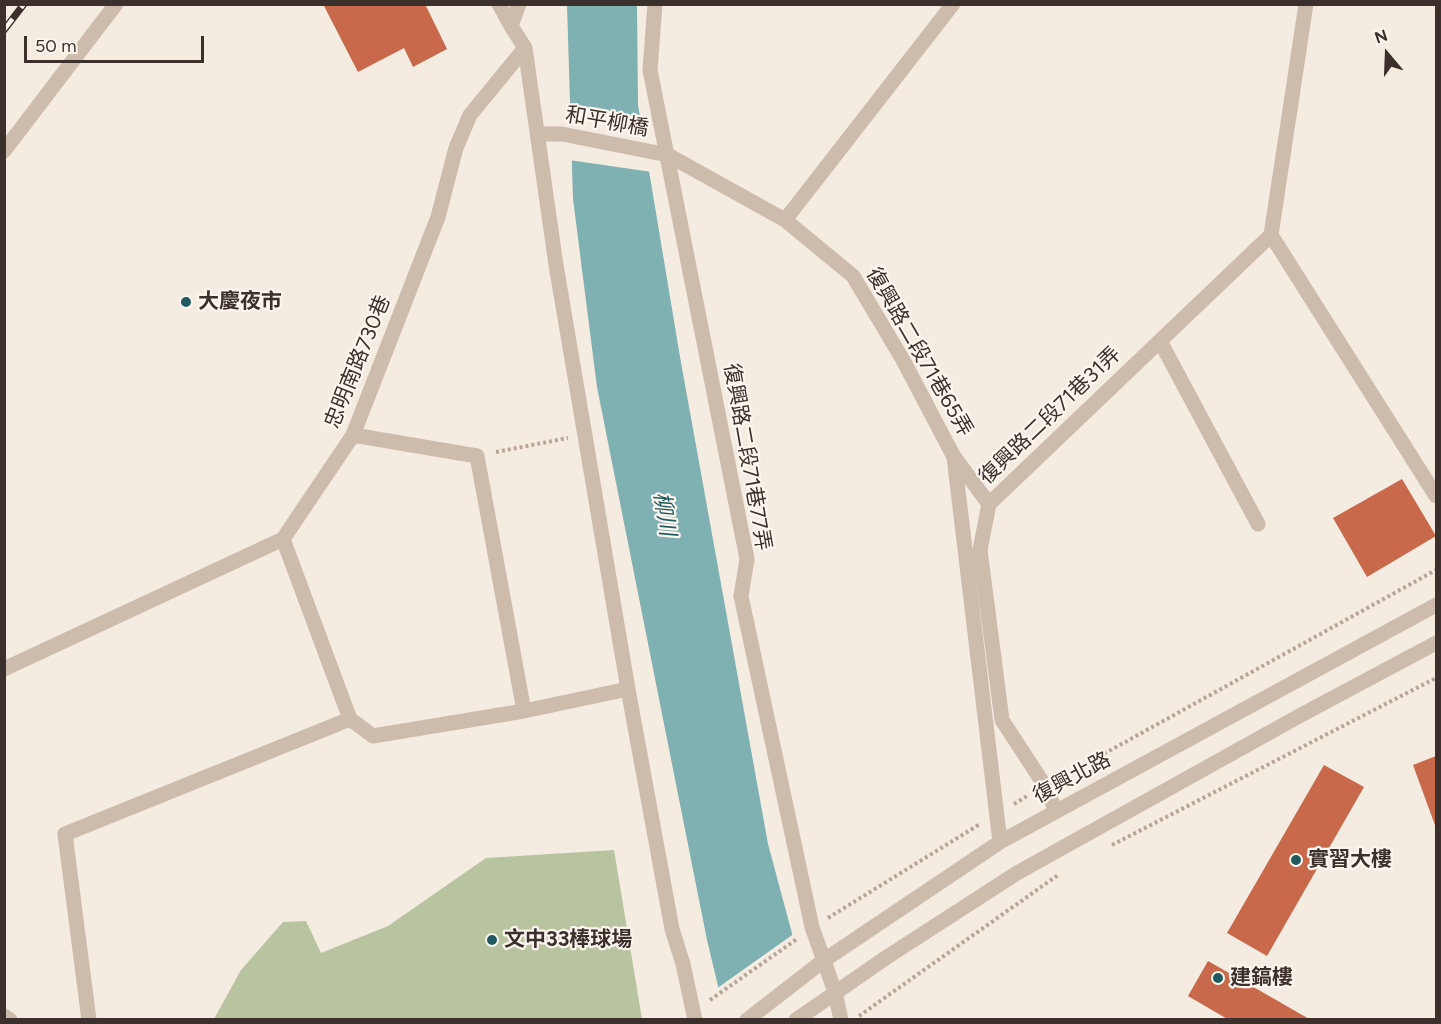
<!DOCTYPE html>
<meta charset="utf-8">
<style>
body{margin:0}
#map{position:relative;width:1441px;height:1024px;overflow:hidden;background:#f4ebe1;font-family:Figtree,sans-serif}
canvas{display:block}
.frame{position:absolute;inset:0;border:6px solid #3b302b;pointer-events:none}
.north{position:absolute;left:1357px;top:24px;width:60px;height:60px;-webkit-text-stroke:4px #fbf5ee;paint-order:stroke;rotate:341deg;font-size:16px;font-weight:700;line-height:24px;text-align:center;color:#3b302b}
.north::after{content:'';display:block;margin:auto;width:21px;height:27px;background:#3b302b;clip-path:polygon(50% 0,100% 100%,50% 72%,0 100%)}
.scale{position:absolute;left:24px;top:36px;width:180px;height:27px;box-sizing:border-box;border:3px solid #3b302b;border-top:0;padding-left:8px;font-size:18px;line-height:21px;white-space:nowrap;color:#3b302b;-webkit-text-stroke:4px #fbf5ee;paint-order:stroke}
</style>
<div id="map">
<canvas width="1441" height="1024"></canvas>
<div class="frame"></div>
<div class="north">N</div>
<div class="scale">50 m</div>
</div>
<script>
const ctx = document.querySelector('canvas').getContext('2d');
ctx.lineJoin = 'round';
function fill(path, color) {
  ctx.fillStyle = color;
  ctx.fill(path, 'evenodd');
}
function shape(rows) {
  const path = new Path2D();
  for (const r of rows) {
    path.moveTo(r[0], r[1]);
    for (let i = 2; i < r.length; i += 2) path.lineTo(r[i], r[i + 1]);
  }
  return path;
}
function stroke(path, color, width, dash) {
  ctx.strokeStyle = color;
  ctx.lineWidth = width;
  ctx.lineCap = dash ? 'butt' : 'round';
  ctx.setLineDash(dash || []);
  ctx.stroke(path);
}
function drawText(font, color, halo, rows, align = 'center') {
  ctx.font = font + ' Figtree,"Noto Sans TC",sans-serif';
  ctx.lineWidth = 4.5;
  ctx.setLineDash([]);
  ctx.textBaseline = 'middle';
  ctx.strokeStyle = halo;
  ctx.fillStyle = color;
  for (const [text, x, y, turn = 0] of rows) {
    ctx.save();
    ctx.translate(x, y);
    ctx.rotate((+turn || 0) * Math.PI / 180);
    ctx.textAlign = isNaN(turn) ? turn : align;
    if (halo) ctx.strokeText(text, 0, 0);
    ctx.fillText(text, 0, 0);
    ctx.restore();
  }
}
const green = shape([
 [614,850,642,1019,214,1019,241,970,283,922,306,921,321,953,388,926,486,858]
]);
const water = shape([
 [567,5,637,5,638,105,680,357,768,844,815,1019,726,1019,707,940,597,387,573,199]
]);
const pier = shape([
 [567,103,643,117,652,172,569,160],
 [795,933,818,1020,723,1020,716,989]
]);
const building = shape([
 [326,4,425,4,447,49,413,67,404,48,358,72,324,6],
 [1402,479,1436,536,1367,577,1333,518],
 [1436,756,1436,828,1413,765],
 [1324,765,1364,787,1267,956,1227,933],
 [1208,961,1311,1020,1229,1020,1188,996]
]);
const path = shape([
 [496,452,568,438],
 [1062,777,1436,570],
 [1014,804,1029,795],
 [1112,845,1436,678],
 [828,918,980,824],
 [710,1000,797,939],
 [859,1016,1058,875]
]);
const minor = shape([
 [499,4,511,26],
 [519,4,511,26,525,48,556,265,628,689,672,929,683,964,695,1020],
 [655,4,650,70,747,559,741,596,812,927,835,992,841,1020],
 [953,4,785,220,853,276,903,360,954,457,1000,842],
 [538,134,562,134,668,155,785,220],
 [4,151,116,4],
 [1271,235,1436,496],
 [1160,341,1258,524],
 [353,435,477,456,524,711,628,689],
 [955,458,989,504],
 [4,669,283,539,353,435,438,217,456,148,470,115,525,48],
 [350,719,373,736,524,711],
 [1056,811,1045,786,1002,720,980,550,989,504,1271,235,1306,4],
 [4,1016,10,1020],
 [89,1020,65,834,350,719,283,539],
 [747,1020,823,961,1000,842,1436,605],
 [796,1020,887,957,1017,873,1301,715,1436,643]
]);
const rail = shape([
 [4,30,24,4]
]);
const markers = [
 [186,302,6,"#1f5a5e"],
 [1296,860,6,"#1f5a5e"],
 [492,940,6,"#1f5a5e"],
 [1218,978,6,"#1f5a5e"]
];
const streetNames = [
 ["和平柳橋",607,122,10],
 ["復興路二段71巷65弄",919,352,60],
 ["忠明南路730巷",358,362,-68],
 ["復興路二段71巷31弄",1050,416,-44],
 ["復興路二段71巷77弄",747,457,80],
 ["復興北路",1072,778,-28]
];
const poiNames = [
 ["大慶夜市",198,302],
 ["實習大樓",1308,860],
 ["文中33棒球場",504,940],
 ["建鎬樓",1230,978]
];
const waterNames = [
 ["柳川",664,514,81]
];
fill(green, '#b8c4a0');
fill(water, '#7fb0b2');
fill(pier, '#f4ebe1');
fill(building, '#c8694b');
stroke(path, '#b9a596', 4, [3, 3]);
stroke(minor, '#cdbbac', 15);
stroke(rail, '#3b302b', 7);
stroke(rail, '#fbf5ee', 4.5, [14]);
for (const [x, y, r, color] of markers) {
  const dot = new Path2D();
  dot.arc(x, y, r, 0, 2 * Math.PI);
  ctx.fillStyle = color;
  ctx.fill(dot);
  stroke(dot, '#fbf5ee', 2);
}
drawText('21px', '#3b302b', '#fbf5ee', streetNames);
drawText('bold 21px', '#3b302b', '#fbf5ee', poiNames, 'left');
drawText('italic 22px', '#1f5a5e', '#fbf5ee', waterNames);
</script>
